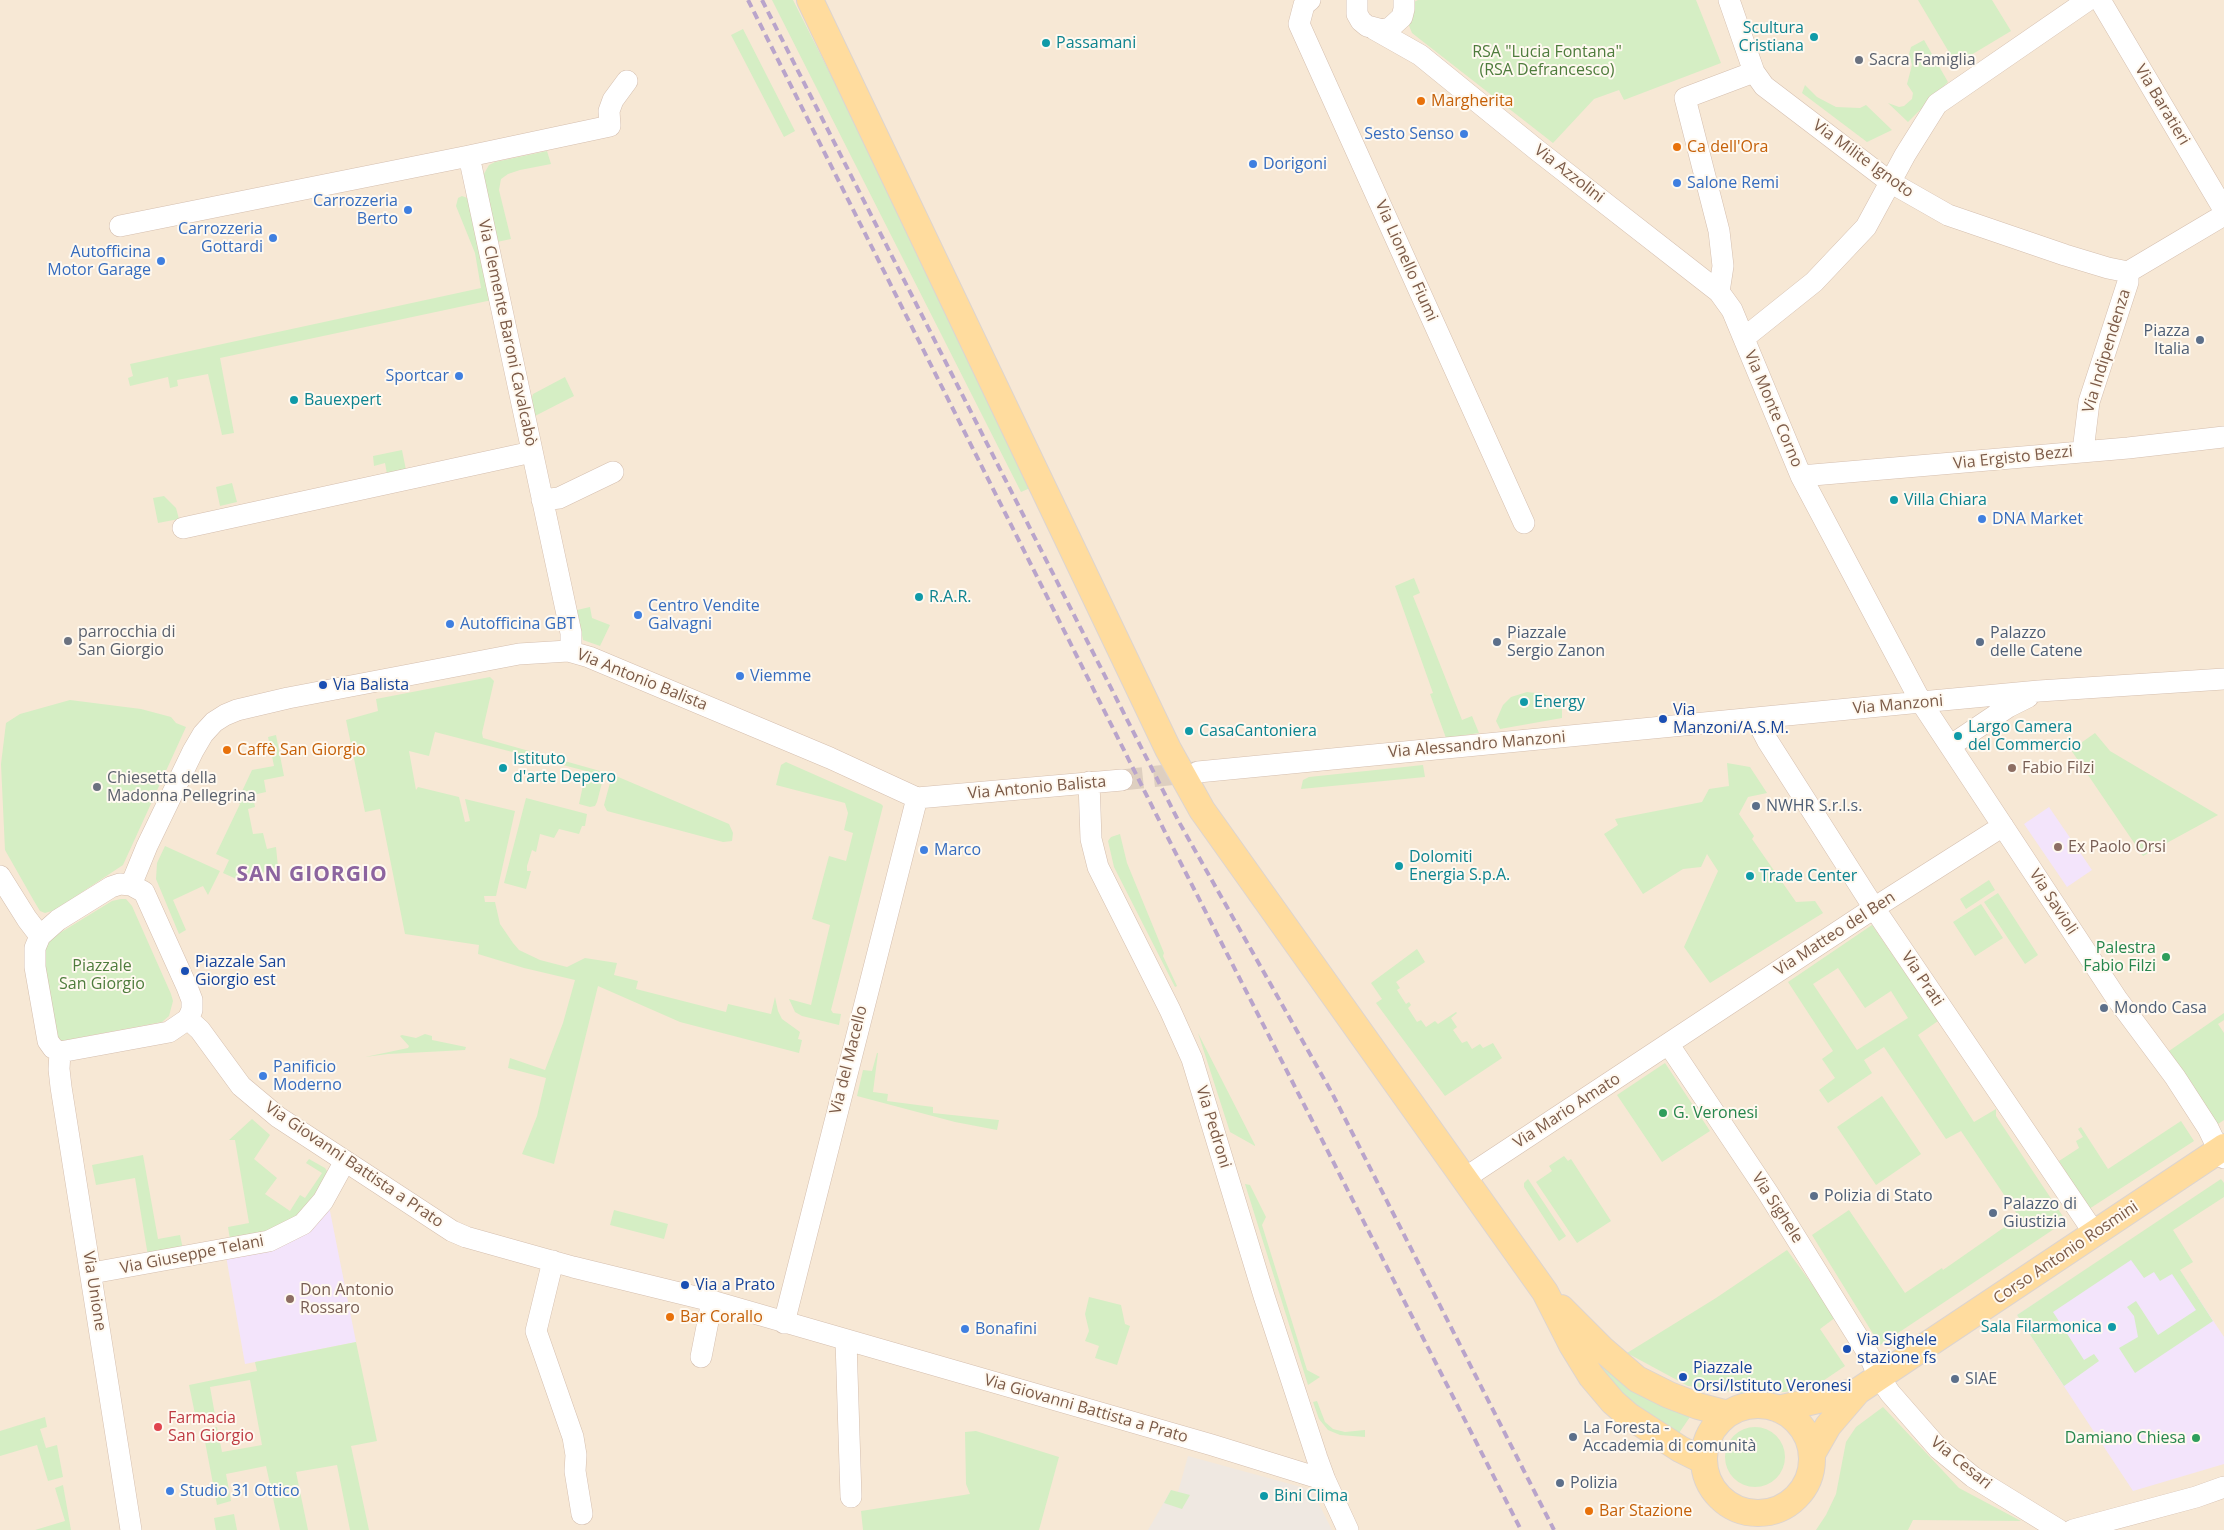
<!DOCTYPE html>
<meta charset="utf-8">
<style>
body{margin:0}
canvas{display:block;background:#fef6e8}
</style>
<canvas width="2224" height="1530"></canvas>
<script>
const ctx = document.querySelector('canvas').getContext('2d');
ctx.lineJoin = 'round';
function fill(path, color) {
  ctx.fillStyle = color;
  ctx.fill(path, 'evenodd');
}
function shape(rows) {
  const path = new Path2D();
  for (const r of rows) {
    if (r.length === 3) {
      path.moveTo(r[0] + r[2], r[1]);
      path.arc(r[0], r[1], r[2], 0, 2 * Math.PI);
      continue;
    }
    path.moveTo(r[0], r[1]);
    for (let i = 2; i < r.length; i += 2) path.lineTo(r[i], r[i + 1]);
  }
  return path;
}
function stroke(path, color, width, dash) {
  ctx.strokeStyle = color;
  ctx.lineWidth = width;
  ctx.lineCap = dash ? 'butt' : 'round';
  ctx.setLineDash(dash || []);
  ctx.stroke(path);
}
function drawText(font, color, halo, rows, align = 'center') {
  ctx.font = font + ' "Open Sans",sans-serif';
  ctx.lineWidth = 4;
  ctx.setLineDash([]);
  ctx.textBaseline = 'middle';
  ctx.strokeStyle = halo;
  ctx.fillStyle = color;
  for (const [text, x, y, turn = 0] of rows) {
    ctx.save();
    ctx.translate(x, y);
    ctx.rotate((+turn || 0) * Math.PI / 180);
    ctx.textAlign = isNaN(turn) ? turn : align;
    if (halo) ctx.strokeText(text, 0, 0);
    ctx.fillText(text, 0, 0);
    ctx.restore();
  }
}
const residential = shape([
 [0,0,2224,0,2224,1530,0,1530]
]);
const industrial = shape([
 [1188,1456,1312,1490,1332,1530,1148,1530,1171,1490,1178,1492]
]);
const education = shape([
 [2049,807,2092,870,2067,887,2024,824],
 [328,1201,356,1342,245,1364,226,1256],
 [2151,1227,2224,1337,2224,1464,2133,1491,2017,1315]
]);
const green = shape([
 [772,0,793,0,845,103,1030,488,1021,492],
 [1418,0,1696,0,1721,63,1624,100,1619,90,1594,99,1553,143,1412,33,1406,18,1414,2],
 [1918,0,1992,0,2011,31,1956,64],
 [743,29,795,131,784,137,731,35],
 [1924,40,1948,82,1908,122,1888,103,1899,107,1904,106,1912,99,1913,93,1907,84,1912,65,1909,54,1911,47],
 [1805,85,1817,97,1836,107,1860,108,1866,105,1892,130,1867,142,1802,93],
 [547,151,551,164,520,170,508,174,501,179,499,190,511,239,497,242,482,177,485,172,489,165,495,162],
 [462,196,470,199,492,300,220,358,234,433,222,435,208,374,177,380,178,386,170,388,168,377,130,386,128,378,133,376,130,364,481,288,475,253,456,206,458,198],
 [565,377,574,396,535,416,531,400,533,394],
 [402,450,406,470,387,474,385,463,374,466,373,456],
 [232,483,237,502,220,506,216,487],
 [164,496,176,508,179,519,158,523,153,498],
 [1414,578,1420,593,1413,596,1462,720,1472,716,1479,733,1446,738,1430,694,1433,693,1395,586],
 [590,607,592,618,610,625,600,646,583,640,577,610],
 [490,677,494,681,482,733,483,738,600,771,604,775,597,802,595,806,590,807,579,804,586,771,435,732,429,756,409,751,416,790,418,787,459,797,465,822,470,821,465,799,515,811,496,896,484,896,485,902,495,902,500,924,513,943,519,950,540,960,567,967,585,958,617,963,614,975,638,981,636,989,726,1012,728,1004,771,1014,775,997,778,1011,782,1019,800,1032,798,1039,802,1040,799,1053,680,1022,598,986,554,1164,522,1154,537,1116,546,1078,508,1068,510,1058,545,1070,563,1023,575,980,524,968,478,954,479,945,405,934,380,809,365,812,346,720,378,711,376,699],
 [1527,692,1544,694,1554,699,1562,708,1562,718,1500,729,1496,721,1503,705,1511,697],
 [70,700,141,709,171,717,176,723,186,727,123,865,55,910,45,913,40,911,34,901,5,850,1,764,6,723,20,714],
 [2095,733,2110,751,2218,815,2143,856,2071,750],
 [276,735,284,776,264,780,266,792,253,795,255,807,248,809,253,834,263,833,267,849,276,847,278,867,241,881,223,873,229,860,216,854,240,804,237,802,252,770,274,766,268,737],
 [786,762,881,804,883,806,831,1010,833,1013,841,1014,839,1025,802,1016,795,1012,789,999,811,1005,830,925,812,919,829,856,846,861,853,833,844,830,848,813,845,803,776,785,781,765],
 [1727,763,1750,767,1767,793,1748,797,1739,814,1754,836,1752,839,1796,902,1815,901,1823,913,1710,983,1684,947,1718,871,1707,854,1701,867,1683,869,1643,894,1604,834,1618,825,1615,819,1702,802,1709,789,1729,786],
 [1423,765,1425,777,1301,789,1303,780,1309,777],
 [616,776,729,824,733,833,732,841,723,842,607,811,604,805,611,779],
 [526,798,587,814,585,826,582,826,579,834,559,829,554,838,540,834,536,852,532,850,527,866,527,871,531,871,526,889,504,883],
 [1120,834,1127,863,1164,953,1163,956,1177,986,1175,987,1114,867,1108,841,1111,837],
 [165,846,220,871,208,895,203,886,173,900,186,930,179,934,156,879,157,863],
 [1989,880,1995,890,1966,909,1960,899],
 [1998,893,2038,955,2025,964,1984,902],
 [121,899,126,899,132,906,171,994,173,1001,169,1016,162,1022,61,1041,58,1039,43,962,45,948,50,939,112,901],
 [1981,904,2003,938,1975,956,1953,922],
 [1872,925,1938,1021,1918,1035,1974,1122,1996,1109,1996,1116,2066,1221,1880,1345,1812,1235,1849,1210,1905,1293,1942,1268,1943,1270,2019,1217,1961,1131,1946,1139,1884,1047,1864,1060,1872,1073,1828,1103,1819,1090,1835,1078,1822,1059,1833,1051,1788,982],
 [1838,968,1865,1008,1891,991,1908,1018,1857,1050,1813,984],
 [1417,949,1425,962,1396,982,1400,988,1397,990,1406,1004,1409,1002,1411,1005,1408,1008,1417,1022,1421,1020,1426,1027,1435,1021,1438,1024,1456,1012,1457,1013,1451,1018,1457,1027,1453,1030,1462,1043,1467,1041,1472,1049,1480,1044,1483,1048,1493,1043,1502,1058,1445,1096,1376,1003,1382,999,1371,983],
 [2224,1013,2224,1020,2218,1024,2224,1033,2224,1120,2218,1124,2169,1051],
 [1198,1033,1255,1145,1255,1146,1230,1132],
 [425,1034,432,1036,432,1040,466,1047,465,1050,388,1054,365,1057,408,1048,409,1046,400,1036,402,1035,416,1038],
 [877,1053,878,1053,873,1092,888,1094,887,1101,933,1107,933,1113,999,1120,997,1130,955,1122,857,1096,863,1070,872,1071],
 [1665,1063,1710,1131,1662,1162,1617,1095],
 [1882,1096,1921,1154,1876,1185,1837,1127],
 [252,1119,270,1135,254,1159,277,1178,265,1194,290,1211,300,1195,305,1198,322,1173,306,1163,309,1159,325,1168,329,1174,300,1214,274,1231,230,1240,228,1227,249,1223,235,1140,229,1140],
 [2181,1121,2194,1141,2089,1209,2059,1161,2079,1148,2076,1141,2083,1137,2078,1129,2081,1127,2108,1169],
 [143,1155,158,1239,180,1235,183,1249,148,1256,135,1178,96,1185,92,1165],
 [1564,1156,1568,1161,1571,1159,1611,1221,1577,1243,1536,1182,1552,1171,1549,1166],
 [1528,1179,1566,1236,1559,1241,1524,1187,1524,1183],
 [2221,1179,2224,1183,2224,1197,2173,1230,2193,1262,2180,1270,2213,1321,2135,1373,2119,1348,2138,1337,2134,1316,2127,1307,2136,1301,2158,1335,2196,1310,2172,1274,2160,1281,2154,1272,2144,1278,2131,1260,2053,1312,2084,1360,2094,1354,2099,1361,2064,1386,2017,1315],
 [1245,1184,1250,1185,1266,1217,1262,1225,1307,1370,1320,1377,1308,1385],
 [614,1210,668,1224,664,1239,610,1225],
 [1787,1250,1836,1317,1820,1329,1845,1366,1817,1385,1785,1392,1740,1393,1688,1386,1627,1353,1716,1298],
 [1089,1297,1121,1305,1125,1324,1130,1326,1117,1365,1095,1358,1099,1346,1085,1341,1089,1331,1085,1314],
 [1578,1337,1692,1414,1679,1433,1644,1412,1619,1391,1593,1360],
 [356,1342,377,1441,351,1446,369,1530,350,1530,337,1465,296,1472,308,1530,280,1530,266,1466,226,1474,231,1501,217,1505,203,1431,217,1427,222,1452,262,1445,250,1380,210,1387,215,1415,196,1419,189,1385,257,1371,255,1362],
 [1317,1401,1325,1422,1333,1429,1345,1432,1365,1430,1365,1437,1340,1435,1328,1430,1319,1419,1313,1402],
 [1883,1407,1959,1488,2021,1521,1913,1520,1908,1530,1816,1530,1826,1515,1836,1494,1846,1442,1856,1427],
 [45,1417,47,1427,40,1429,46,1448,57,1445,63,1477,48,1481,37,1445,0,1456,0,1431],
 [1755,1457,30],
 [976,1431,1059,1457,1039,1530,863,1530,861,1511,970,1494,966,1484,965,1432],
 [63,1485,71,1530,35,1530,65,1521,55,1488],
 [1171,1490,1190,1495,1182,1509,1164,1503],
 [234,1514,237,1530,216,1530,214,1518]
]);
const minorTunnel = shape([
 [1122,780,1196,772]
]);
const minor = shape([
 [1310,0,1304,5,1299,24,1524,523],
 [1357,0,1357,14,1361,21,1367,26,1382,30,1390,28,1402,17,1404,9,1404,0],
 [1729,0,1754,72,1764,86,1890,182,1948,215,2065,255,2108,268,2128,272],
 [2100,0,2224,210],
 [1374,29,1420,55,1537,150,1719,292,1732,310,1801,476,1921,702,2117,999,2175,1077,2208,1128,2219,1151,2224,1158],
 [120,226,469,156],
 [2128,272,2224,215],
 [1719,292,1723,266,1719,231,1685,98,1754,72],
 [1744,338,1814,282,1866,227,1905,155,1937,104,2088,0],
 [2083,451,2089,402,2128,282,2128,272],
 [1801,476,2128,448,2224,437],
 [542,500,559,498,613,472],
 [183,528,532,452],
 [568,651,571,644,571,633,469,156,610,126,609,111,613,100,627,81],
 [1756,719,1767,740,1874,908,2095,1234],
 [1950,746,2008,707,2028,697],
 [1198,772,1921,702,2039,691,2224,679],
 [1089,782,1091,839,1098,867,1170,1010,1192,1059,1264,1296,1317,1458,1325,1480,1348,1530],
 [0,876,27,919,40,936],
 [120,884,131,885,144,892,187,987,192,1000,192,1010,188,1019,169,1032,60,1052,53,1048,48,1041,35,967,35,948,40,936,58,920,111,887,120,884],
 [131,885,147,846,193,751,203,734,214,722,225,715,237,710,288,698,519,654,568,651,589,657,830,758,917,798,1122,780],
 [188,1019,200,1030,241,1086,278,1117,452,1231,466,1237,573,1267,712,1301,1212,1445,1325,1480],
 [1669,1045,1768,1193,1869,1355,1879,1377,1890,1393,1939,1449,1973,1477,2059,1530],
 [60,1052,59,1069,61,1087,131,1530],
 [1465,1178,1874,908,2003,826],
 [553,1261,536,1331,573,1437,576,1455,575,1471,582,1514],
 [92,1273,269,1241,303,1224,323,1201,345,1161],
 [784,1323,917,798],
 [846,1341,851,1497],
 [701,1357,712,1301],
 [2073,1530,2196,1497,2224,1487]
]);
const major = shape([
 [810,0,1168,749,1202,810,1545,1292,1572,1345,1591,1376,1613,1402,1629,1416,1680,1449,1704,1461],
 [1561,1308,1601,1348,1637,1379,1669,1395,1698,1406,1728,1414],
 [1758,1459,54],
 [1778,1409,1858,1391],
 [1812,1454,1828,1426,1858,1391,2224,1147]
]);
const rail = shape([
 [748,0,1167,836,1521,1530],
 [762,0,1179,822,1332,1093,1554,1530]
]);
const markers = [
 [1814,37,5,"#0f9aa8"],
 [1046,43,5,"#0f9aa8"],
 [1859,60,5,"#6b7280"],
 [1421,101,5,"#e8710a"],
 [1464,134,5,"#3f7fe0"],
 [1677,147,5,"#e8710a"],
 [1253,164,5,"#3f7fe0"],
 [1677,183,5,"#3f7fe0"],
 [408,210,5,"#3f7fe0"],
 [273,238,5,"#3f7fe0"],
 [161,261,5,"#3f7fe0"],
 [2200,340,5,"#5c6f8a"],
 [459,376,5,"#3f7fe0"],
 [294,400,5,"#0f9aa8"],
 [1894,500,5,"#0f9aa8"],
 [1982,519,5,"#3f7fe0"],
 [919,597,5,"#0f9aa8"],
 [638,615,5,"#3f7fe0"],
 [450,624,5,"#3f7fe0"],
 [68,641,5,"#6b7280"],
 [1497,642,5,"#5c6f8a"],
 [1980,642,5,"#5c6f8a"],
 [740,676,5,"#3f7fe0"],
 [323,685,5,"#1a4fb4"],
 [1524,702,5,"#0f9aa8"],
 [1663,719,5,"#1a4fb4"],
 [1189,731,5,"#0f9aa8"],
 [1958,736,5,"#0f9aa8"],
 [227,750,5,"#e8710a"],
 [503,768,5,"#0f9aa8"],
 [2012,768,5,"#8d6e63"],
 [97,787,5,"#6b7280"],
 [1756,806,5,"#5c6f8a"],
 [2058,847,5,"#8d6e63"],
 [924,850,5,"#3f7fe0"],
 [1399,866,5,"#0f9aa8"],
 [1750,876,5,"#0f9aa8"],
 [2166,957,5,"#2e9e5b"],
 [185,971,5,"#1a4fb4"],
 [2104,1008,5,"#5c6f8a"],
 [263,1076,5,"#3f7fe0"],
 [1663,1113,5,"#2e9e5b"],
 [1814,1196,5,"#5c6f8a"],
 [1993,1213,5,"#5c6f8a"],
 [685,1285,5,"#1a4fb4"],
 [290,1299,5,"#8d6e63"],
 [670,1317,5,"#e8710a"],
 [2112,1327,5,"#0f9aa8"],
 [965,1329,5,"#3f7fe0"],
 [1847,1349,5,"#1a4fb4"],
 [1683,1377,5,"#1a4fb4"],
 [1955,1379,5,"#5c6f8a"],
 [158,1427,5,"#e0444e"],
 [1573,1437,5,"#5c6f8a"],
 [2196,1438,5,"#2e9e5b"],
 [1560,1483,5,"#5c6f8a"],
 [170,1491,5,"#3f7fe0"],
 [1264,1496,5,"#0f9aa8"],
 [1589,1511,5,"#e8710a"]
];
const cultureNames = [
 ["Scultura",1804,28,"right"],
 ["Cristiana",1804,46,"right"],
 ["Passamani",1056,43],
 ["Bauexpert",304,400],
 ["Villa Chiara",1904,500],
 ["R.A.R.",929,597],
 ["Energy",1534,702],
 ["Largo Camera",1968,727],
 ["del Commercio",1968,745],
 ["CasaCantoniera",1199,731],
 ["Istituto",513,759],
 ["d'arte Depero",513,777],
 ["Dolomiti",1409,857],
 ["Energia S.p.A.",1409,875],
 ["Trade Center",1760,876],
 ["Sala Filarmonica",2102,1327,"right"],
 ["Bini Clima",1274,1496]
];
const parkNames = [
 ["RSA \"Lucia Fontana\"",1547,52],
 ["(RSA Defrancesco)",1547,70],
 ["Piazzale",102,966],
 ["San Giorgio",102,984]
];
const worshipNames = [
 ["Sacra Famiglia",1869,60],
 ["parrocchia di",78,632],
 ["San Giorgio",78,650],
 ["Chiesetta della",107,778],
 ["Madonna Pellegrina",107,796]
];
const foodNames = [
 ["Margherita",1431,101],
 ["Ca dell'Ora",1687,147],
 ["Caffè San Giorgio",237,750],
 ["Bar Corallo",680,1317],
 ["Bar Stazione",1599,1511]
];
const streetNames = [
 ["Via Baratieri",2162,105,59],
 ["Via Milite Ignoto",1863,159,36],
 ["Via Azzolini",1569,174,38],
 ["Via Lionello Fiumi",1406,261,66],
 ["Via Clemente Baroni Cavalcabò",507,333,78],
 ["Via Indipendenza",2107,351,-73],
 ["Via Monte Corno",1773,409,67],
 ["Via Ergisto Bezzi",2013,458,-6],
 ["Via Antonio Balista",642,680,22],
 ["Via Manzoni",1898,705,-5],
 ["Via Alessandro Manzoni",1477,745,-5],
 ["Via Antonio Balista",1037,788,-5],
 ["Via Savioli",2053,902,57],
 ["Via Matteo del Ben",1835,934,-33],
 ["Via Prati",1922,979,56],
 ["Via del Macello",849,1060,-76],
 ["Via Mario Amato",1567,1111,-33],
 ["Via Pedroni",1213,1127,73],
 ["Via Giovanni Battista a Prato",354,1165,34],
 ["Via Sighele",1777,1208,57],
 ["Corso Antonio Rosmini",2066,1253,-34],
 ["Via Giuseppe Telani",192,1255,-11],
 ["Via Unione",94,1291,81],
 ["Via Giovanni Battista a Prato",1086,1409,16],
 ["Via Cesari",1961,1463,39]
];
const shopNames = [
 ["Sesto Senso",1454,134,"right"],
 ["Dorigoni",1263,164],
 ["Salone Remi",1687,183],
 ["Carrozzeria",398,201,"right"],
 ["Berto",398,219,"right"],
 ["Carrozzeria",263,229,"right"],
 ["Gottardi",263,247,"right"],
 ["Autofficina",151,252,"right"],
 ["Motor Garage",151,270,"right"],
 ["Sportcar",449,376,"right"],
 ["DNA Market",1992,519],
 ["Centro Vendite",648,606],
 ["Galvagni",648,624],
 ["Autofficina GBT",460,624],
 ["Viemme",750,676],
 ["Marco",934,850],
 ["Panificio",273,1067],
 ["Moderno",273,1085],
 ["Bonafini",975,1329],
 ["Studio 31 Ottico",180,1491]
];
const serviceNames = [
 ["Piazza",2190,331,"right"],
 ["Italia",2190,349,"right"],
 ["Piazzale",1507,633],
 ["Sergio Zanon",1507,651],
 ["Palazzo",1990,633],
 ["delle Catene",1990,651],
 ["NWHR S.r.l.s.",1766,806],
 ["Mondo Casa",2114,1008],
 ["Polizia di Stato",1824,1196],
 ["Palazzo di",2003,1204],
 ["Giustizia",2003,1222],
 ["SIAE",1965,1379],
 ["La Foresta -",1583,1428],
 ["Accademia di comunità",1583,1446],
 ["Polizia",1570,1483]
];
const transitNames = [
 ["Via Balista",333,685],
 ["Via",1673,710],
 ["Manzoni/A.S.M.",1673,728],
 ["Piazzale San",195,962],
 ["Giorgio est",195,980],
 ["Via a Prato",695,1285],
 ["Via Sighele",1857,1340],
 ["stazione fs",1857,1358],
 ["Piazzale",1693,1368],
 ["Orsi/Istituto Veronesi",1693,1386]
];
const educationNames = [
 ["Fabio Filzi",2022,768],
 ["Ex Paolo Orsi",2068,847],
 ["Don Antonio",300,1290],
 ["Rossaro",300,1308]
];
const leisureNames = [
 ["Palestra",2156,948],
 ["Fabio Filzi",2156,966],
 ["G. Veronesi",1673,1113,"left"],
 ["Damiano Chiesa",2186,1438]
];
const healthNames = [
 ["Farmacia",168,1418],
 ["San Giorgio",168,1436]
];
const districtNames = [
 ["SAN GIORGIO",312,875]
];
fill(residential, '#f7e8d5');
fill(industrial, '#efe8e1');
fill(education, '#f3e4fb');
fill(green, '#d5eec4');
stroke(minorTunnel, '#decfc0', 21, [21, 11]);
stroke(minor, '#d5bfaf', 22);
stroke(major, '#ddd4cf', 28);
stroke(minor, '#fff', 21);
stroke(major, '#ffdc9e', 26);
stroke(rail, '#b9a4cb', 4, [8, 5]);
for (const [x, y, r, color] of markers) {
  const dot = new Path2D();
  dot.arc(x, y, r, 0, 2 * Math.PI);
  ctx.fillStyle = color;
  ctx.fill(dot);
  stroke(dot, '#fff9f0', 2);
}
drawText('16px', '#0d838f', '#fff9f0', cultureNames, 'left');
drawText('16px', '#4e7c3c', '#fff9f0', parkNames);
drawText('16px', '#5b616d', '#fff9f0', worshipNames, 'left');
drawText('16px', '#c56008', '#fff9f0', foodNames, 'left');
drawText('16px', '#7c5b48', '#fff9f0', streetNames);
drawText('16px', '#366cbe', '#fff9f0', shopNames, 'left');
drawText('16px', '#4e5e75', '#fff9f0', serviceNames, 'left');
drawText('16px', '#164399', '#fff9f0', transitNames, 'left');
drawText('16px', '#785e54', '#fff9f0', educationNames, 'left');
drawText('16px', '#27864d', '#fff9f0', leisureNames, 'right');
drawText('16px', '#be3a42', '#fff9f0', healthNames, 'left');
ctx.letterSpacing = '1px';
drawText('bold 21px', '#8c649f', '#fff9f0', districtNames);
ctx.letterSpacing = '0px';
</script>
